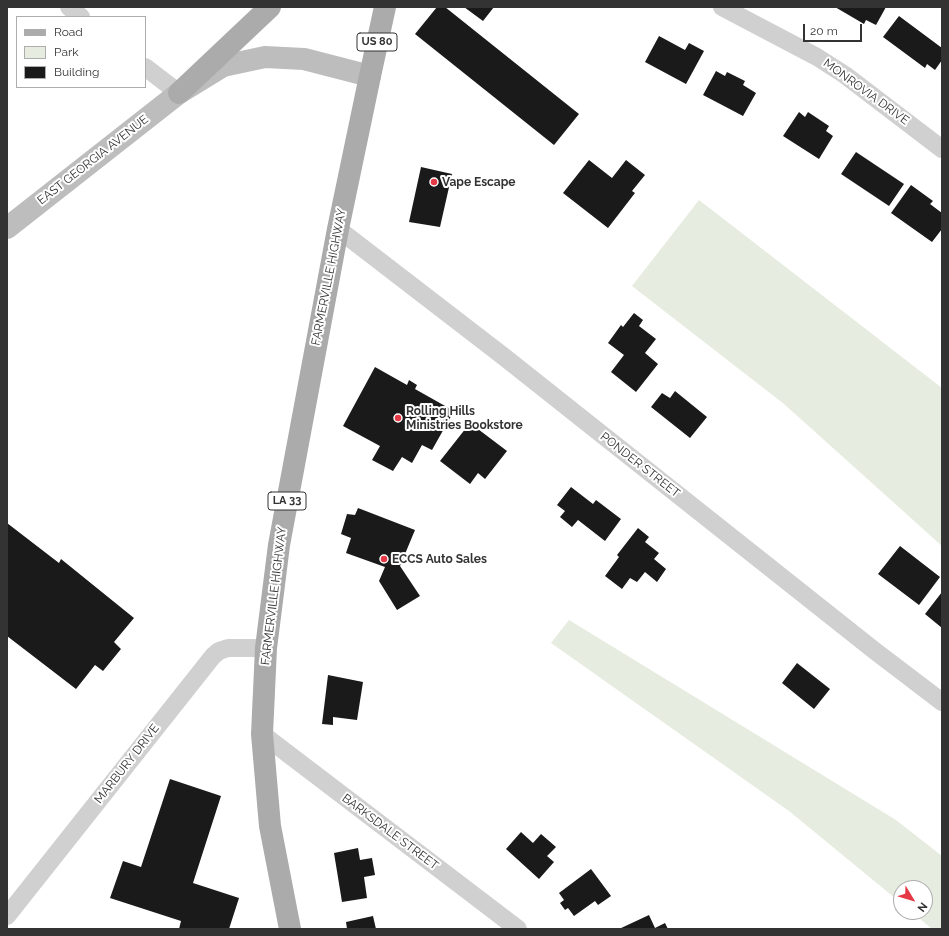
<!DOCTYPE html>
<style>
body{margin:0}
#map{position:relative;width:949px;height:936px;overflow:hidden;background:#fff;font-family:Raleway,sans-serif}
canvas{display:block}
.frame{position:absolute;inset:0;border:8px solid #333;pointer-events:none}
.legend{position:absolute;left:16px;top:16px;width:130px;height:72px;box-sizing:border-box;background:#fff;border:1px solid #adadad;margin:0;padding:5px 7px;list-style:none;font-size:12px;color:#333}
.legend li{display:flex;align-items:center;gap:8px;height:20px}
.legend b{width:20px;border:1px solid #adadad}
.north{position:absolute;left:893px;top:880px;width:40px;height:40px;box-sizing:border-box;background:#fff;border:1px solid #adadad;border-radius:50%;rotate:128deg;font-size:11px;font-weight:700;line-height:16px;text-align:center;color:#333}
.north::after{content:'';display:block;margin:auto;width:14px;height:18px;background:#e63946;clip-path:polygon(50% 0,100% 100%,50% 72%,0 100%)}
.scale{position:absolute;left:803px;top:24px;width:59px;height:18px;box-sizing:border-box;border:2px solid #333;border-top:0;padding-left:5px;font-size:12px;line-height:14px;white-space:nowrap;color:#333;-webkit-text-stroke:3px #fff;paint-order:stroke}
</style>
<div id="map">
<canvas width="949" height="936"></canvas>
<div class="frame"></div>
<ul class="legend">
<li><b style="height:5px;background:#ababab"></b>Road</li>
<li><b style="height:11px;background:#e6ecdf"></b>Park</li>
<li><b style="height:11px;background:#1a1a1a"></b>Building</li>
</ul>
<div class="north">N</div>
<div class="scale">20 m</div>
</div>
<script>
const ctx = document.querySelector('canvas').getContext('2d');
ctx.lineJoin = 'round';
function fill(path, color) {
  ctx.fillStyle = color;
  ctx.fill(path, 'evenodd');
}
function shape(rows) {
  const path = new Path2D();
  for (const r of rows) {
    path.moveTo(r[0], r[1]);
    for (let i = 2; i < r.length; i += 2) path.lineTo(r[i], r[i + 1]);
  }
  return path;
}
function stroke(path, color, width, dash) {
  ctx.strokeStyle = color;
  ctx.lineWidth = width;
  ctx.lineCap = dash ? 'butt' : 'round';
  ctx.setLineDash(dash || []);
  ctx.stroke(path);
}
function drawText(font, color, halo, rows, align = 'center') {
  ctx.font = font + ' Raleway,sans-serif';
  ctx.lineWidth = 4;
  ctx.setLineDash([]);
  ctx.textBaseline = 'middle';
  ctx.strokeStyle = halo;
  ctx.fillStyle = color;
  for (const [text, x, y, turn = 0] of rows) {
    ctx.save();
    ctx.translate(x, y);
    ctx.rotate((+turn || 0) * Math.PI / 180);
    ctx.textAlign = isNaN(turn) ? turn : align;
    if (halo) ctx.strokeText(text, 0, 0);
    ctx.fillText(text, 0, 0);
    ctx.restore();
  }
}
const green = shape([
 [699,200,942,388,942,546,784,404,632,286],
 [569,620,896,820,942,856,942,929,932,929,912,912,925,912,925,888,901,888,901,903,789,811,551,643]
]);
const building = shape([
 [437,7,445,7,579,114,554,145,415,34],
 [464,7,494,7,483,21],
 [835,7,886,7,876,25,866,20,864,24],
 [899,16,942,48,942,60,935,70,927,64,925,68,883,37],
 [659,36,685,50,689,43,704,51,686,84,645,62],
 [716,71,725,76,727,72,745,81,743,85,756,93,743,116,703,95],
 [799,112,805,117,808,112,829,126,826,131,833,136,819,159,783,136],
 [856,152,904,184,889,206,841,174],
 [589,160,612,178,626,160,645,175,632,191,635,193,608,228,563,193],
 [421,167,452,174,440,227,409,222],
 [911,185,933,201,930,204,942,213,942,229,932,242,891,213],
 [634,313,643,320,639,326,656,339,645,353,658,364,636,392,611,372,624,355,608,343,621,325,623,327],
 [375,367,407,385,409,380,417,385,415,389,454,411,432,450,422,445,412,463,402,457,393,471,372,460,380,446,343,426],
 [675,391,707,417,690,438,651,407,662,393,670,398],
 [470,423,507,451,485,479,478,473,470,484,440,461],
 [571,487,593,504,596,500,621,519,605,541,578,520,572,527,560,517,565,511,557,505],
 [358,508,415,530,400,566,420,596,397,610,379,581,385,567,346,553,351,538,341,534,347,514,355,515],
 [7,523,59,563,61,559,134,618,114,642,121,649,103,671,95,665,76,689,7,636],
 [638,528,649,537,645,542,659,553,654,559,666,569,657,582,645,572,637,582,630,578,622,589,605,576,619,557,617,555],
 [900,546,940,577,919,605,878,574],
 [942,592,942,628,925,614],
 [797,663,830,689,814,709,782,683],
 [328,675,363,682,357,720,333,717,333,725,322,724],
 [170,779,221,796,193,883,239,898,229,929,179,929,181,921,110,898,123,861,141,867],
 [521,832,533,843,541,834,556,847,547,856,554,862,539,879,506,849],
 [358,848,360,860,372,858,375,875,364,877,367,898,342,902,334,853],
 [591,869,611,896,598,905,595,901,574,916,568,908,565,910,560,903,564,900,559,893],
 [649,915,655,928,665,923,668,929,619,929],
 [373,916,376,929,347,929,346,922]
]);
const street = shape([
 [69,7,81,17],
 [722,7,817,57,845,75,942,149],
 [145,67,179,93],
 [338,229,503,356,875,651,942,702],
 [262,734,518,929],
 [7,916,213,656,219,651,228,648,266,648]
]);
const secondary = shape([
 [7,228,179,93,223,66,265,57,304,59,370,76]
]);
const primary = shape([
 [179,93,270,7],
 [290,929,270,826,262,734,266,648,279,545,338,229,370,76,385,7]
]);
const markers = [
 [434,182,4,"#e63946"],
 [398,418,4,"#e63946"],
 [384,559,4,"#e63946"]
];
const shields = [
 [377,42,40],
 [287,501,38]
];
const shieldNames = [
 ["US 80",377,42],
 ["LA 33",287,501]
];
const streetNames = [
 ["MONROVIA DRIVE",866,92,36],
 ["EAST GEORGIA AVENUE",93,160,-38],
 ["FARMERVILLE HIGHWAY",329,277,-79],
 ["PONDER STREET",640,465,38],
 ["FARMERVILLE HIGHWAY",274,596,-83],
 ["MARBURY DRIVE",127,764,-52],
 ["BARKSDALE STREET",390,832,37]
];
const poiNames = [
 ["Vape Escape",442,182],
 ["Rolling Hills",406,411],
 ["Ministries Bookstore",406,425],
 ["ECCS Auto Sales",392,559]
];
fill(green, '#e6ecdf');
fill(building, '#1a1a1a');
stroke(street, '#d0d0d0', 18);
stroke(secondary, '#bdbdbd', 22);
stroke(primary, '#ababab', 22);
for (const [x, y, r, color] of markers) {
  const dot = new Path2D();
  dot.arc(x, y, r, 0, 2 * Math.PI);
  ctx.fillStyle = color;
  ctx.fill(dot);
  stroke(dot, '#fff', 1.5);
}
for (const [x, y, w] of shields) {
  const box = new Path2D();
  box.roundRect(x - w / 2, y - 9, w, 18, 3);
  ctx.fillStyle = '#fff';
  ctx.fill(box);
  stroke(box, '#333', 1);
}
drawText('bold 11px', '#333', null, shieldNames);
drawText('12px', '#333', '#fff', streetNames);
drawText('bold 12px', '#333', '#fff', poiNames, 'left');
</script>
